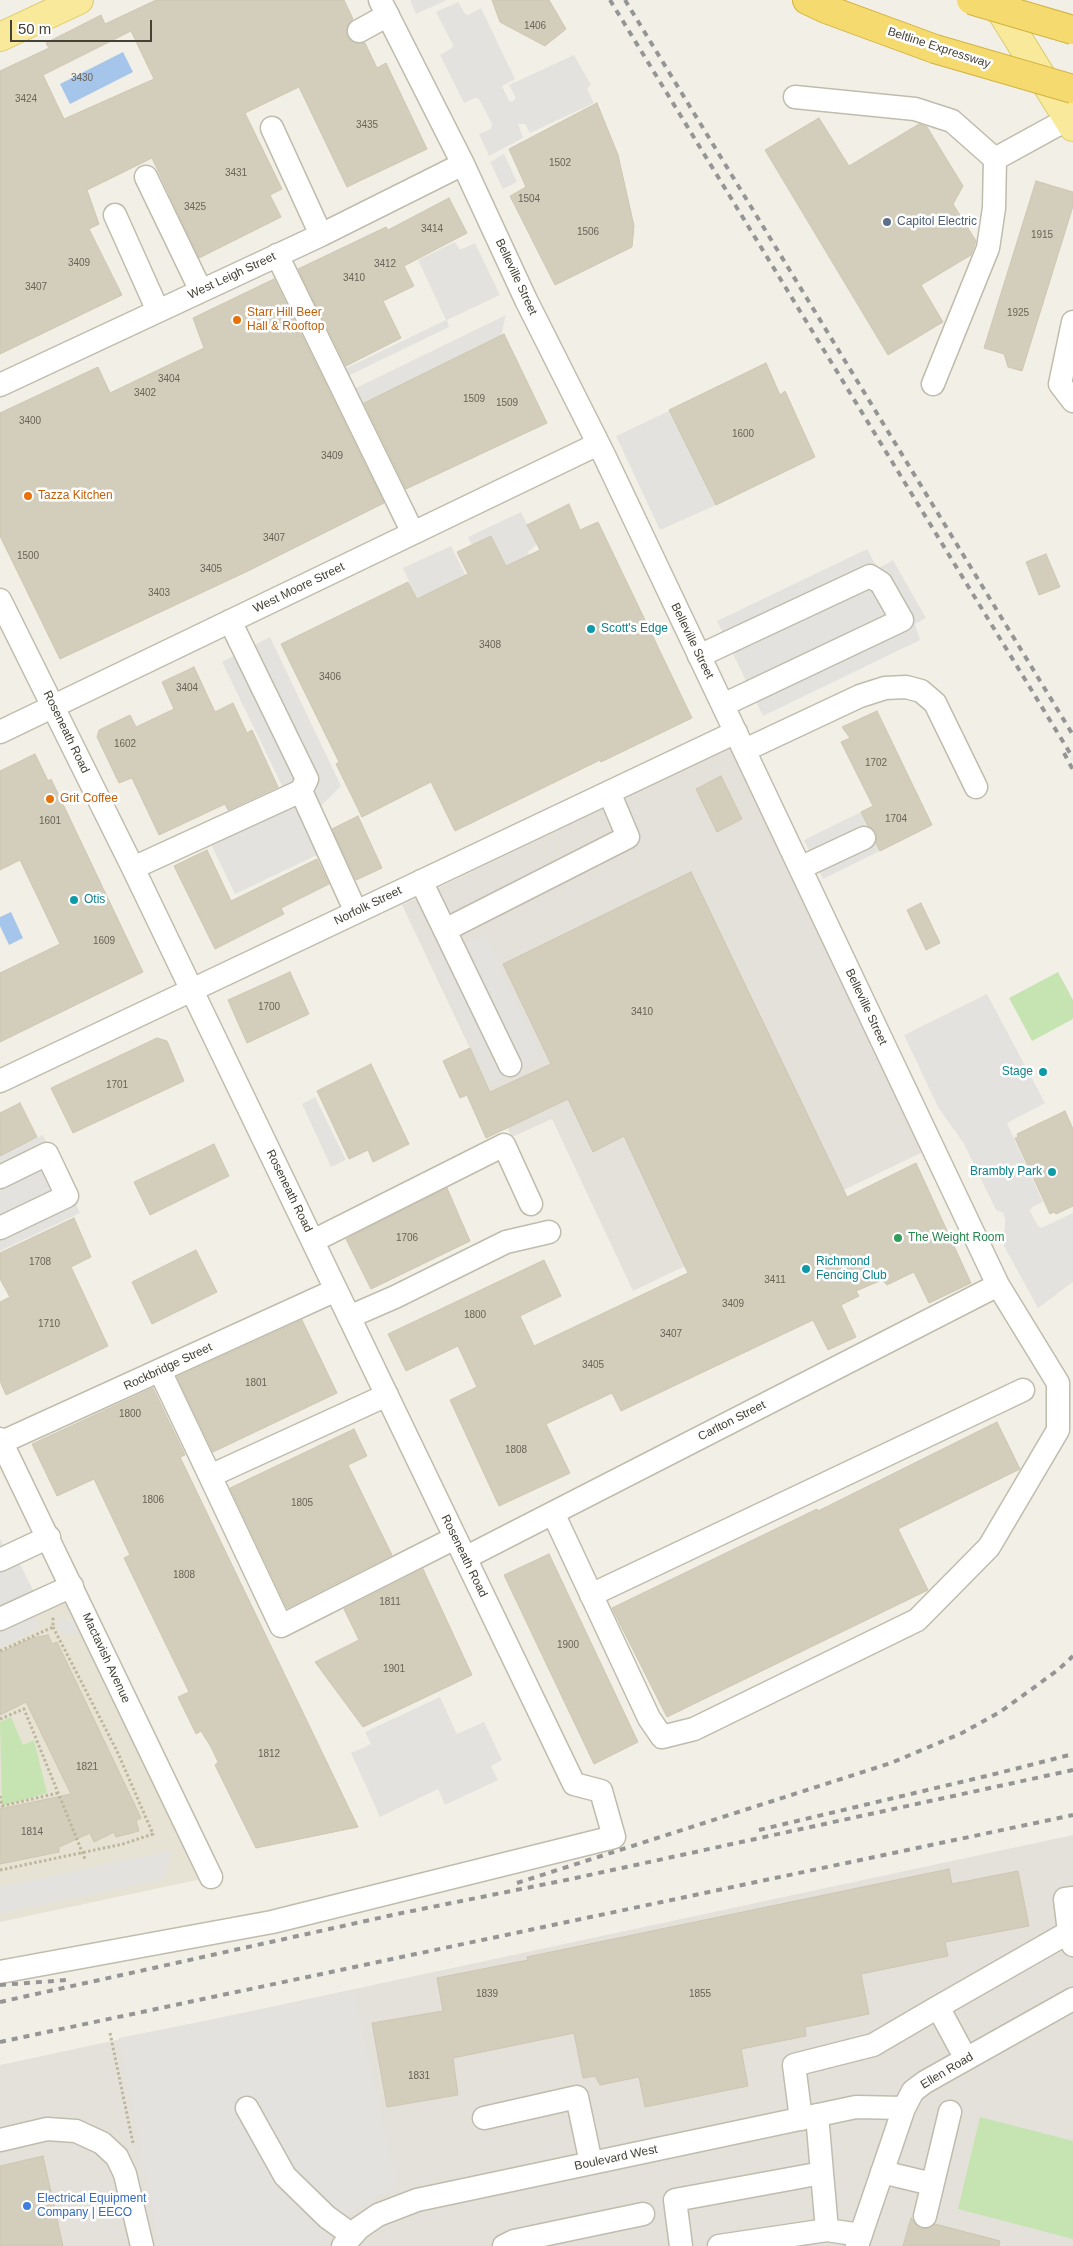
<!DOCTYPE html>
<style>
body{margin:0}
#map{position:relative;width:1073px;height:2246px;overflow:hidden;background:#f2f0e6;font-family:Helvetica,sans-serif}
canvas{display:block}
.scale{position:absolute;left:10px;top:20px;width:142px;height:22px;box-sizing:border-box;border:2px solid #444136;border-top:0;padding-left:6px;font-size:15px;line-height:18px;white-space:nowrap;color:#444136;-webkit-text-stroke:4px #fff;paint-order:stroke}
</style>
<div id="map">
<canvas width="1073" height="2246"></canvas>
<div class="scale">50 m</div>
</div>
<script>
const ctx = document.querySelector('canvas').getContext('2d');
ctx.lineJoin = 'round';
function fill(path, color) {
  ctx.fillStyle = color;
  ctx.fill(path, 'evenodd');
}
function shape(rows) {
  const path = new Path2D();
  for (const r of rows) {
    path.moveTo(r[0], r[1]);
    for (let i = 2; i < r.length; i += 2) path.lineTo(r[i], r[i + 1]);
  }
  return path;
}
function stroke(path, color, width, dash) {
  ctx.strokeStyle = color;
  ctx.lineWidth = width;
  ctx.lineCap = dash ? 'butt' : 'round';
  ctx.setLineDash(dash || []);
  ctx.stroke(path);
}
function drawText(font, color, halo, rows, align = 'center') {
  ctx.font = font + ' Helvetica,sans-serif';
  ctx.lineWidth = 5;
  ctx.setLineDash([]);
  ctx.textBaseline = 'middle';
  ctx.strokeStyle = halo;
  ctx.fillStyle = color;
  for (const [text, x, y, turn = 0] of rows) {
    ctx.save();
    ctx.translate(x, y);
    ctx.rotate((+turn || 0) * Math.PI / 180);
    ctx.textAlign = isNaN(turn) ? turn : align;
    if (halo) ctx.strokeText(text, 0, 0);
    ctx.fillText(text, 0, 0);
    ctx.restore();
  }
}
const residential = shape([
 [72,1586,211,1877,0,1922,0,1618]
]);
const industrial = shape([
 [731,747,923,1152,633,1291,552,1119,512,1137,402,905],
 [1073,1835,1073,2246,0,2246,0,2065]
]);
const green = shape([
 [1058,972,1073,1000,1073,1019,1032,1041,1009,998],
 [11,1717,23,1745,34,1740,47,1793,2,1806,0,1722],
 [980,2117,1073,2141,1073,2239,958,2209]
]);
const parking = shape([
 [410,0,447,0,416,14],
 [458,2,465,14,468,15,481,8,515,79,502,86,509,101,512,102,516,98,509,85,574,55,591,85,587,89,594,103,530,133,525,124,518,124,523,138,489,156,479,134,491,129,492,124,479,99,475,98,464,103,440,55,452,48,453,45,436,12],
 [504,154,517,182,503,189,490,162],
 [455,242,460,250,475,243,500,295,447,320,449,327,346,377,342,370,446,320,418,260],
 [506,315,501,336,404,384,360,404,352,390],
 [669,411,716,505,660,530,616,436],
 [521,512,537,544,528,552,529,555,506,566,491,536,472,545,468,537],
 [451,546,466,576,417,599,403,568],
 [867,549,876,566,879,568,893,560,926,618,915,624,920,640,763,716,717,621],
 [270,637,341,786,321,806,325,851,235,894,205,832,287,796,222,662],
 [861,812,880,851,823,879,804,840],
 [485,935,542,1058,491,1083,432,960],
 [987,994,1045,1103,1007,1123,1043,1202,1032,1207,1030,1211,1038,1226,1041,1228,1073,1213,1073,1282,1038,1308,1004,1246,1005,1219,1003,1213,996,1210,964,1144,938,1107,904,1035],
 [315,1097,346,1160,331,1167,302,1104],
 [43,1135,80,1213,0,1251,0,1155],
 [0,1538,4,1547,20,1564,33,1590,35,1617,40,1628,0,1648],
 [56,1618,73,1620,78,1635,60,1633],
 [440,1697,457,1734,484,1722,502,1760,491,1766,498,1780,445,1805,438,1789,380,1817,351,1753,371,1744,365,1732],
 [173,1850,164,1879,0,1914,0,1887],
 [353,1991,397,2185,352,2211,330,2231,319,2246,160,2246,119,2038]
]);
const water = shape([
 [123,52,133,72,70,104,60,84],
 [11,912,23,938,9,945,0,926,0,917]
]);
const building = shape([
 [156,0,344,0,353,19,348,25,346,31,348,38,353,42,365,43,377,68,386,63,427,149,347,187,299,87,245,113,282,189,270,195,281,217,199,258,152,158,87,190,99,224,89,229,122,295,0,354,0,71,49,48,46,43,101,15,105,24,156,0],
 [131,31,154,79,64,119,43,75,131,31],
 [492,0,549,0,566,29,545,46,500,22,492,0],
 [597,103,618,155,634,226,632,247,555,285,510,196,526,187,509,149,597,103],
 [819,118,849,166,919,124,927,127,963,186,953,204,976,241,971,255,921,285,943,322,888,355,765,150,819,118],
 [1036,181,1073,192,1073,206,1022,371,1008,367,1004,354,984,348,1036,181],
 [449,198,467,233,404,266,414,286,383,301,401,338,346,366,298,269,386,227,388,230,449,198],
 [274,279,384,503,248,571,60,659,0,536,0,413,98,367,110,393,204,348,193,318,274,279],
 [504,334,547,423,406,489,364,403,504,334],
 [766,363,780,395,785,391,815,457,716,505,669,410,766,363],
 [569,504,580,530,598,522,692,718,601,762,600,760,455,831,431,782,362,817,336,764,339,762,281,644,408,582,417,599,468,574,457,552,491,536,506,566,540,550,527,525,569,504],
 [1046,554,1060,587,1039,595,1026,562,1046,554],
 [194,667,215,712,233,703,247,733,252,730,278,787,228,810,225,804,159,835,132,778,119,783,97,737,99,730,130,715,136,727,174,709,162,682,194,667],
 [877,711,932,825,880,851,876,843,876,832,868,826,861,812,873,806,841,742,850,738,842,727,877,711],
 [35,754,48,781,51,779,143,972,0,1042,0,973,60,944,20,860,0,870,0,771,35,754],
 [721,776,742,819,717,832,696,789,721,776],
 [358,816,382,868,356,880,332,829,358,816],
 [207,850,231,901,317,859,329,884,281,908,284,914,215,949,174,866,207,850],
 [691,872,847,1197,916,1163,971,1283,929,1303,914,1272,887,1285,882,1280,856,1291,859,1296,841,1305,856,1337,828,1350,813,1320,621,1411,612,1393,546,1424,570,1473,499,1506,450,1400,477,1387,458,1346,406,1371,388,1334,544,1260,561,1296,520,1316,534,1346,688,1273,624,1136,593,1152,568,1099,486,1138,467,1095,460,1098,443,1061,470,1048,490,1092,551,1064,503,964,691,872],
 [921,903,940,943,926,950,907,910,921,903],
 [290,972,309,1014,247,1043,228,1000,290,972],
 [157,1038,167,1041,184,1081,73,1133,51,1088,157,1038],
 [371,1064,409,1144,373,1162,368,1150,349,1159,317,1091,371,1064],
 [20,1103,37,1137,0,1156,0,1113,20,1103],
 [1065,1111,1073,1129,1073,1206,1056,1214,1054,1212,1050,1214,1015,1138,1018,1137,1017,1134,1065,1111],
 [214,1144,229,1176,150,1215,134,1182,214,1144],
 [447,1188,470,1241,371,1289,346,1239,447,1188],
 [74,1218,91,1257,71,1267,108,1346,6,1395,0,1381,0,1302,10,1297,0,1279,0,1253,74,1218],
 [196,1250,217,1292,152,1324,132,1282,196,1250],
 [302,1320,337,1393,213,1452,177,1377,302,1320],
 [153,1388,185,1455,180,1457,358,1827,256,1848,215,1765,218,1762,211,1747,201,1731,196,1734,178,1697,189,1692,124,1558,130,1555,94,1479,57,1496,32,1444,153,1388],
 [997,1422,1020,1469,898,1529,928,1590,667,1717,612,1608,817,1509,818,1511,997,1422],
 [354,1429,367,1456,348,1465,392,1555,287,1608,230,1488,354,1429],
 [549,1554,638,1742,594,1764,504,1575,549,1554],
 [423,1569,472,1675,363,1727,315,1662,359,1640,344,1609,423,1569],
 [48,1635,52,1644,57,1642,141,1818,136,1821,139,1831,116,1837,114,1832,94,1842,90,1833,59,1847,59,1852,0,1864,0,1809,71,1794,26,1702,0,1715,0,1653,32,1638,48,1635],
 [949,1869,952,1884,1018,1871,1029,1926,945,1942,948,1956,861,1974,869,2014,805,2027,806,2036,741,2049,748,2086,645,2107,639,2077,600,2085,595,2076,583,2078,574,2033,453,2058,458,2095,387,2107,372,2023,443,2011,437,1978,528,1960,527,1957,949,1869],
 [43,2156,63,2246,0,2246,0,2166,43,2156],
 [911,2218,916,2225,921,2229,929,2228,935,2224,1000,2241,999,2246,903,2246,911,2218]
]);
const path = shape([
 [0,1651,53,1627,53,1616],
 [0,1719,24,1709,85,1859],
 [0,1796,2,1806,58,1793],
 [0,1870,123,1844,153,1834,117,1751,53,1627],
 [110,2033,133,2143]
]);
const minor = shape([
 [380,0,463,164,526,300,604,455,998,1285,1058,1383,1058,1430,989,1547,917,1620,694,1729,662,1737,649,1718,553,1513],
 [359,31,388,15],
 [795,97,915,109,952,121,995,159],
 [272,128,321,235],
 [146,177,201,291],
 [115,215,158,311],
 [277,255,413,533],
 [1073,322,1060,384,1073,401],
 [933,384,988,248,994,208,995,159,1068,119],
 [0,385,321,235,463,164],
 [0,600,133,868,574,1784,601,1791,614,1837,272,1922,0,1972],
 [230,621,307,779,301,791,356,912],
 [699,656,870,576,881,583,902,620,723,705],
 [0,732,598,444],
 [745,750,860,696,885,688,906,687,921,691,935,703,976,787],
 [133,868,301,791],
 [800,868,864,838],
 [421,881,510,1065],
 [445,930,628,837,609,792],
 [0,1081,736,732],
 [0,1177,47,1154,67,1196,0,1228],
 [313,1241,504,1145,531,1204],
 [349,1317,395,1297,506,1242,549,1232],
 [160,1371,210,1476,387,1395],
 [0,1439,211,1877],
 [0,1443,336,1290],
 [210,1476,281,1626,455,1538],
 [465,1558,998,1285],
 [0,1560,49,1537],
 [591,1595,1023,1390],
 [0,1619,72,1586],
 [1069,1932,1065,1899,1073,1898],
 [938,2007,1069,1932,1073,1945],
 [247,2108,285,2176,327,2217,352,2235],
 [817,2115,822,2173],
 [484,2118,577,2097,591,2163],
 [801,2119,794,2065,873,2045,938,2007,966,2059],
 [0,2140,47,2129,76,2131,102,2143,117,2157,125,2174,142,2246],
 [882,2172,932,2184],
 [925,2216,950,2112],
 [343,2246,359,2228,378,2215,417,2200,856,2107,904,2108],
 [504,2246,514,2241,643,2214],
 [681,2246,675,2200,822,2173,827,2230],
 [719,2246,827,2230,861,2235],
 [857,2246,904,2108,913,2091,925,2082,1073,1999]
]);
const major = shape([
 [994,0,1073,127],
 [0,37,79,0]
]);
const highway = shape([
 [807,0,826,9,935,49]
]);
const rail = shape([
 [610,0,1073,758],
 [625,0,1073,735],
 [1064,753,1073,770],
 [759,1830,999,1773,1073,1754],
 [517,1883,891,1763,962,1733,1000,1712,1058,1670,1073,1656],
 [0,1985,67,1980],
 [0,2002,397,1914,571,1879,1073,1770],
 [0,2042,1073,1815]
]);
const highwayBridge = shape([
 [971,0,1073,30],
 [935,49,1073,89]
]);
const markers = [
 [887,222,5,"#5c6f8a"],
 [237,320,5,"#e8710a"],
 [28,496,5,"#e8710a"],
 [591,629,5,"#0f9aa8"],
 [50,799,5,"#e8710a"],
 [74,900,5,"#0f9aa8"],
 [1043,1072,5,"#0f9aa8"],
 [1052,1172,5,"#0f9aa8"],
 [898,1238,5,"#2e9e5b"],
 [806,1269,5,"#0f9aa8"],
 [27,2206,5,"#3f7fe0"]
];
const numberNames = [
 ["1406",535,26],
 ["3430",82,78],
 ["3424",26,99],
 ["3435",367,125],
 ["1502",560,163],
 ["3431",236,173],
 ["1504",529,199],
 ["3425",195,207],
 ["3414",432,229],
 ["1506",588,232],
 ["1915",1042,235],
 ["3409",79,263],
 ["3412",385,264],
 ["3410",354,278],
 ["3407",36,287],
 ["1925",1018,313],
 ["3404",169,379],
 ["3402",145,393],
 ["1509",474,399],
 ["1509",507,403],
 ["3400",30,421],
 ["1600",743,434],
 ["3409",332,456],
 ["3407",274,538],
 ["1500",28,556],
 ["3405",211,569],
 ["3403",159,593],
 ["3408",490,645],
 ["3406",330,677],
 ["3404",187,688],
 ["1602",125,744],
 ["1702",876,763],
 ["1704",896,819],
 ["1601",50,821],
 ["1609",104,941],
 ["1700",269,1007],
 ["3410",642,1012],
 ["1701",117,1085],
 ["1706",407,1238],
 ["1708",40,1262],
 ["3411",775,1280],
 ["3409",733,1304],
 ["1800",475,1315],
 ["1710",49,1324],
 ["3407",671,1334],
 ["3405",593,1365],
 ["1801",256,1383],
 ["1800",130,1414],
 ["1808",516,1450],
 ["1806",153,1500],
 ["1805",302,1503],
 ["1808",184,1575],
 ["1811",390,1602],
 ["1900",568,1645],
 ["1901",394,1669],
 ["1812",269,1754],
 ["1821",87,1767],
 ["1814",32,1832],
 ["1839",487,1994],
 ["1855",700,1994],
 ["1831",419,2076]
];
const streetNames = [
 ["Beltline Expressway",939,48,18],
 ["West Leigh Street",232,276,-25],
 ["Belleville Street",516,277,65],
 ["West Moore Street",299,588,-26],
 ["Belleville Street",692,641,64],
 ["Roseneath Road",66,732,64],
 ["Norfolk Street",368,906,-26],
 ["Belleville Street",866,1007,65],
 ["Roseneath Road",289,1191,64],
 ["Rockbridge Street",168,1367,-25],
 ["Carlton Street",732,1421,-27],
 ["Roseneath Road",464,1556,64],
 ["Mactavish Avenue",106,1658,65],
 ["Ellen Road",947,2071,-31],
 ["Boulevard West",616,2158,-12]
];
const serviceNames = [
 ["Capitol Electric",897,222]
];
const foodNames = [
 ["Starr Hill Beer",247,313],
 ["Hall & Rooftop",247,327],
 ["Tazza Kitchen",38,496],
 ["Grit Coffee",60,799]
];
const cultureNames = [
 ["Scott's Edge",601,629],
 ["Otis",84,900],
 ["Stage",1033,1072,"right"],
 ["Brambly Park",1042,1172,"right"],
 ["Richmond",816,1262],
 ["Fencing Club",816,1276]
];
const leisureNames = [
 ["The Weight Room",908,1238]
];
const shopNames = [
 ["Electrical Equipment",37,2199],
 ["Company | EECO",37,2213]
];
fill(residential, '#e6e3d5');
fill(industrial, '#e4e1db');
fill(green, '#c6e4b1');
fill(parking, '#e3e2de');
fill(water, '#a6c5eb');
fill(building, '#d3cdbc');
stroke(building, '#cdc6b0', 1);
stroke(minor, '#c0bcac', 25);
stroke(major, '#dcca6b', 30);
stroke(highway, '#d3b23f', 30);
stroke(path, '#beb69c', 3, [2.5, 2.5]);
stroke(minor, '#fff', 22);
stroke(major, '#f8ea9a', 28);
stroke(highway, '#f5db6f', 28);
stroke(rail, '#959595', 4, [6, 6]);
stroke(highwayBridge, '#d3b23f', 30, []);
stroke(highwayBridge, '#f5db6f', 28);
for (const [x, y, r, color] of markers) {
  const dot = new Path2D();
  dot.arc(x, y, r, 0, 2 * Math.PI);
  ctx.fillStyle = color;
  ctx.fill(dot);
  stroke(dot, '#fff', 2);
}
drawText('10px', '#686458', null, numberNames);
drawText('12px', '#444136', '#fff', streetNames);
drawText('12px', '#4e5e75', '#fff', serviceNames, 'left');
drawText('12px', '#c56008', '#fff', foodNames, 'left');
drawText('12px', '#0d838f', '#fff', cultureNames, 'left');
drawText('12px', '#27864d', '#fff', leisureNames, 'left');
drawText('12px', '#366cbe', '#fff', shopNames, 'left');
</script>
